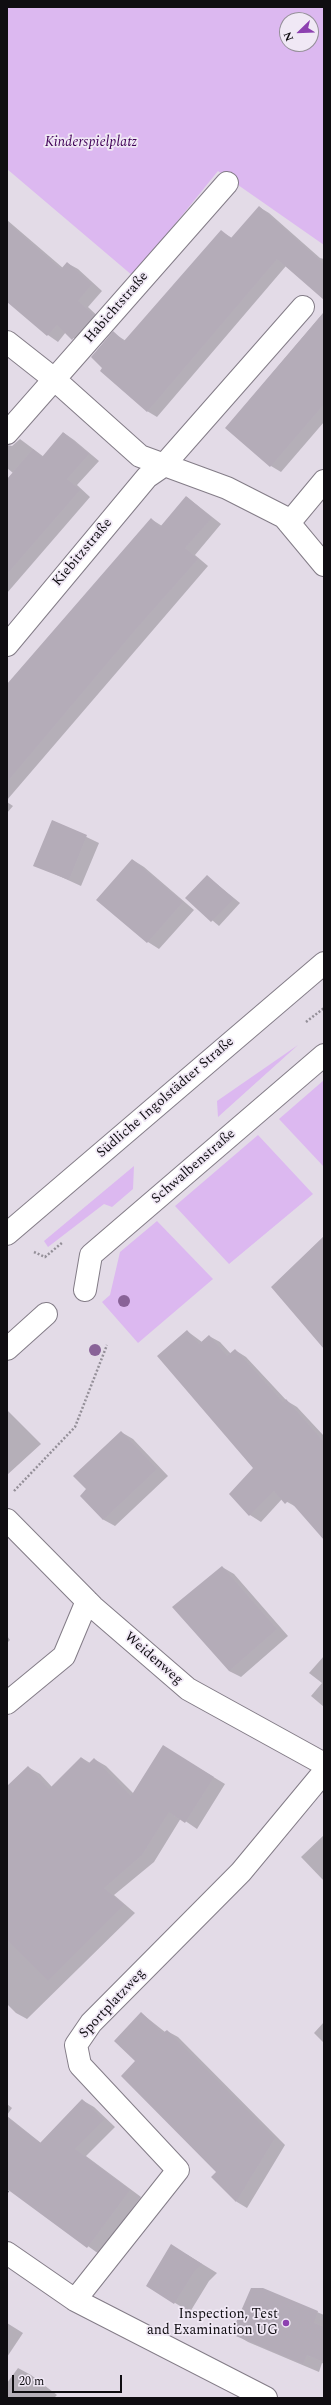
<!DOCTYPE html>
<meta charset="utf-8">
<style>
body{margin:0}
#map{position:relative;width:331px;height:2405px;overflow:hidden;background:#e3dbe7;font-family:Spectral,serif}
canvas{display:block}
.frame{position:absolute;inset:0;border:8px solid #0f0d11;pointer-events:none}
.north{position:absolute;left:279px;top:12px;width:40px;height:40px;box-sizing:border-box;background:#f0e8f5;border:1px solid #96909a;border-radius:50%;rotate:247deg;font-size:11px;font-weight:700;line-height:16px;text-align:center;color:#0f0d11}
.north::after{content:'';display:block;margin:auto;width:14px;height:18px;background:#8d40b0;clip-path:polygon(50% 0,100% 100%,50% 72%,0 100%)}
.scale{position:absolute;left:12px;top:2375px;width:110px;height:18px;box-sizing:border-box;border:2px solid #0f0d11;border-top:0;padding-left:5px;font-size:12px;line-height:14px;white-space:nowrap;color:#0f0d11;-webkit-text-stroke:3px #f0e8f5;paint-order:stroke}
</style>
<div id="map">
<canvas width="331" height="2405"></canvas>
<div class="frame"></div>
<div class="north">N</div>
<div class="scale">20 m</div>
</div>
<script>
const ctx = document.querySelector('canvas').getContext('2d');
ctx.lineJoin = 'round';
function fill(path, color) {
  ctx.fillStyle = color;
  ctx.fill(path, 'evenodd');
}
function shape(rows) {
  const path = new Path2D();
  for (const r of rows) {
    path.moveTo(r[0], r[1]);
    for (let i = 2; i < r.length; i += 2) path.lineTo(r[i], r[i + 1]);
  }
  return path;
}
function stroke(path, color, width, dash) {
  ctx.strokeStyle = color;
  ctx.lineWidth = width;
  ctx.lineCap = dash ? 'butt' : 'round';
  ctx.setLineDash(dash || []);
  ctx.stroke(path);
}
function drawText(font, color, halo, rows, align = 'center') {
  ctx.font = font + ' Spectral,serif';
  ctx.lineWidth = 3.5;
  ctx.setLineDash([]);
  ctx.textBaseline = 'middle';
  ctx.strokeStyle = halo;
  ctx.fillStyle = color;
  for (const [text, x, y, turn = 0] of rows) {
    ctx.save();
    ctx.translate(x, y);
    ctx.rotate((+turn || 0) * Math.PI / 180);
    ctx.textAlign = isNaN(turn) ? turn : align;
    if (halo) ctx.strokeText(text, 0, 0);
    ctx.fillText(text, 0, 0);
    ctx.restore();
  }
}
const green = shape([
 [7,7,324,7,324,245,218,171,133,276,7,169],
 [287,20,311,20,311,44,287,44],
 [298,1045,218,1117,217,1101],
 [324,1080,324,1167,279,1119],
 [258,1135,313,1194,229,1264,175,1206],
 [134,1166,133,1189,112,1207,104,1204,48,1247,44,1241],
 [157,1221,213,1279,138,1343,102,1302,110,1295,120,1252]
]);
const shadow = shape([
 [259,207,269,213,320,258,324,259,324,298,286,266,157,417,147,411,113,333,126,341,222,232,232,238],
 [7,220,63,268,67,263,78,269,102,291,88,307,104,322,84,345,66,332,58,342,48,335,7,300],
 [324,312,324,422,281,472,271,466,226,428],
 [64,433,74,440,99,461,77,485,90,497,7,593,7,480,13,473,7,468,7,445,12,446,20,439,44,457],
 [187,497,221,524,195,555,208,566,7,800,7,687,151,519,162,526],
 [7,802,13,806,7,813],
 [53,821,99,843,81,886,35,865],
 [133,860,144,867,194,910,159,949,148,942],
 [207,876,240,903,219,926,186,898],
 [187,1331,202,1342,209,1336,220,1342,231,1354,235,1350,246,1357,287,1401,297,1407,324,1436,324,1538,298,1508,282,1499,261,1522,250,1515,230,1494,254,1468],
 [7,1410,41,1444,7,1475],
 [121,1432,133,1439,168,1476,115,1526,104,1520,81,1496,88,1489],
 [222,1567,234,1574,288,1636,241,1677,229,1671],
 [7,1636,10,1640,7,1643],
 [324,1656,324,1707,311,1696,322,1683,309,1673],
 [174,1753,225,1784,197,1829,181,1818,154,1862,114,1895,135,1913,27,2019,16,2013,7,2004,7,1787,28,1767,40,1774,52,1787,82,1758,90,1763,94,1759,106,1766,134,1794],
 [324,1835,324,1881,301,1857],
 [141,2013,165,2032,167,2031,178,2037,285,2145,247,2208,237,2202,213,2177,218,2172],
 [324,2022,324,2043,314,2033],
 [82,2100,94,2107,115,2127,86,2156,141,2197,99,2254,7,2188,7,2116,41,2143],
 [7,2104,12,2108,7,2115],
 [186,2254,217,2273,209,2281,190,2312,147,2286],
 [263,2289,324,2315,324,2364,322,2363,319,2372,248,2342,233,2333],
 [7,2323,23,2333,7,2357],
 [18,2368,31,2375,57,2395,54,2398,7,2398,7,2383]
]);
const building = shape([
 [259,206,324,264,324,300,277,259,147,412,100,371,102,368,91,357,113,331,124,341,221,230,231,238],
 [7,222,61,269,67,262,92,284,78,301,94,315,72,340,57,325,47,336,7,302],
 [324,312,324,404,270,467,225,428],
 [63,432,89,454,67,479,80,490,7,574,7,479,33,449,42,457],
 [186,496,212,518,185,548,198,559,136,629,7,782,7,684,151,518,160,527],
 [52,820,87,835,69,880,33,866],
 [132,859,183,902,147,943,96,900],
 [207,875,234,899,211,922,185,898],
 [324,1236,324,1349,271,1287],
 [187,1330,199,1344,209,1335,227,1356,235,1349,283,1402,286,1399,324,1442,324,1540,289,1500,285,1504,274,1491,249,1516,229,1494,253,1468,157,1356],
 [121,1431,157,1469,103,1520,80,1496,86,1489,73,1476],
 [222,1566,277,1629,229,1671,172,1607],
 [163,1745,214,1777,185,1823,169,1812,142,1855,104,1888,124,1905,48,1981,7,1940,7,1786,28,1766,49,1789,81,1757,88,1764,94,1758,131,1796],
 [141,2012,163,2033,167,2030,275,2138,236,2202,211,2177,216,2172,121,2076,135,2061,114,2041],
 [82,2099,104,2120,75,2149,130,2190,87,2248,7,2189,7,2117,40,2143],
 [171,2244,202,2264,194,2272,174,2304,146,2286],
 [251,2288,263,2288,318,2311,314,2323,324,2327,324,2362,307,2355,303,2364,231,2334]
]);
const path = shape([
 [306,1022,324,1008],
 [34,1252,45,1257,63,1242],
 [14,1491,75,1427,107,1345],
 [7,2192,9,2190]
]);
const minor = shape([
 [7,342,54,379,140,456,227,488,284,517,324,565],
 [7,433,227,183],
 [289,523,324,481],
 [7,645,147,477,163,466,303,307],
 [7,1234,324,963],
 [85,1290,91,1255,324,1055],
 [7,1349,46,1314],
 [7,1520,93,1607,188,1689,324,1764],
 [7,1703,64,1656,87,1601],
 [7,2253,75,2300,266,2398],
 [75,2300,178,2170,80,2065,76,2045,91,2023,241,1872,324,1772]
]);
const trees = [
 [124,1301],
 [95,1350]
];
const markers = [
 [286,2323,4,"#8d40b0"]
];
const parkNames = [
 ["Kinderspielplatz",91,143]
];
const streetNames = [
 ["Habichtstraße",117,308,-49],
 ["Kiebitzstraße",83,553,-50],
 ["Südliche Ingolstädter Straße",166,1098,-41],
 ["Schwalbenstraße",194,1167,-41],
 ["Weidenweg",153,1659,41],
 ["Sportplatzweg",113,2004,-47]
];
const poiNames = [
 ["Inspection, Test",278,2315],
 ["and Examination UG",278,2331]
];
fill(green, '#dcb8f0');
fill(shadow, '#0003');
fill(building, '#b4acb8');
stroke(minor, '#837c87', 24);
stroke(path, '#948f98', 2.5, [2, 2]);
stroke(minor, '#fff', 22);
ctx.fillStyle = '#896398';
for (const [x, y] of trees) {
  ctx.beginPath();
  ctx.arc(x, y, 6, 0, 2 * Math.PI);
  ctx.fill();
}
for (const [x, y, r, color] of markers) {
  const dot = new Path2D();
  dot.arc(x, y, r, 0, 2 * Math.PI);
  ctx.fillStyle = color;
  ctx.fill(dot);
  stroke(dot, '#f0e8f5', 1.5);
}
drawText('italic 14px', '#400157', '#f0e8f5', parkNames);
drawText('14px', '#0f0d11', '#f0e8f5', streetNames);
drawText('14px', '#0f0d11', '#f0e8f5', poiNames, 'right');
</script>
